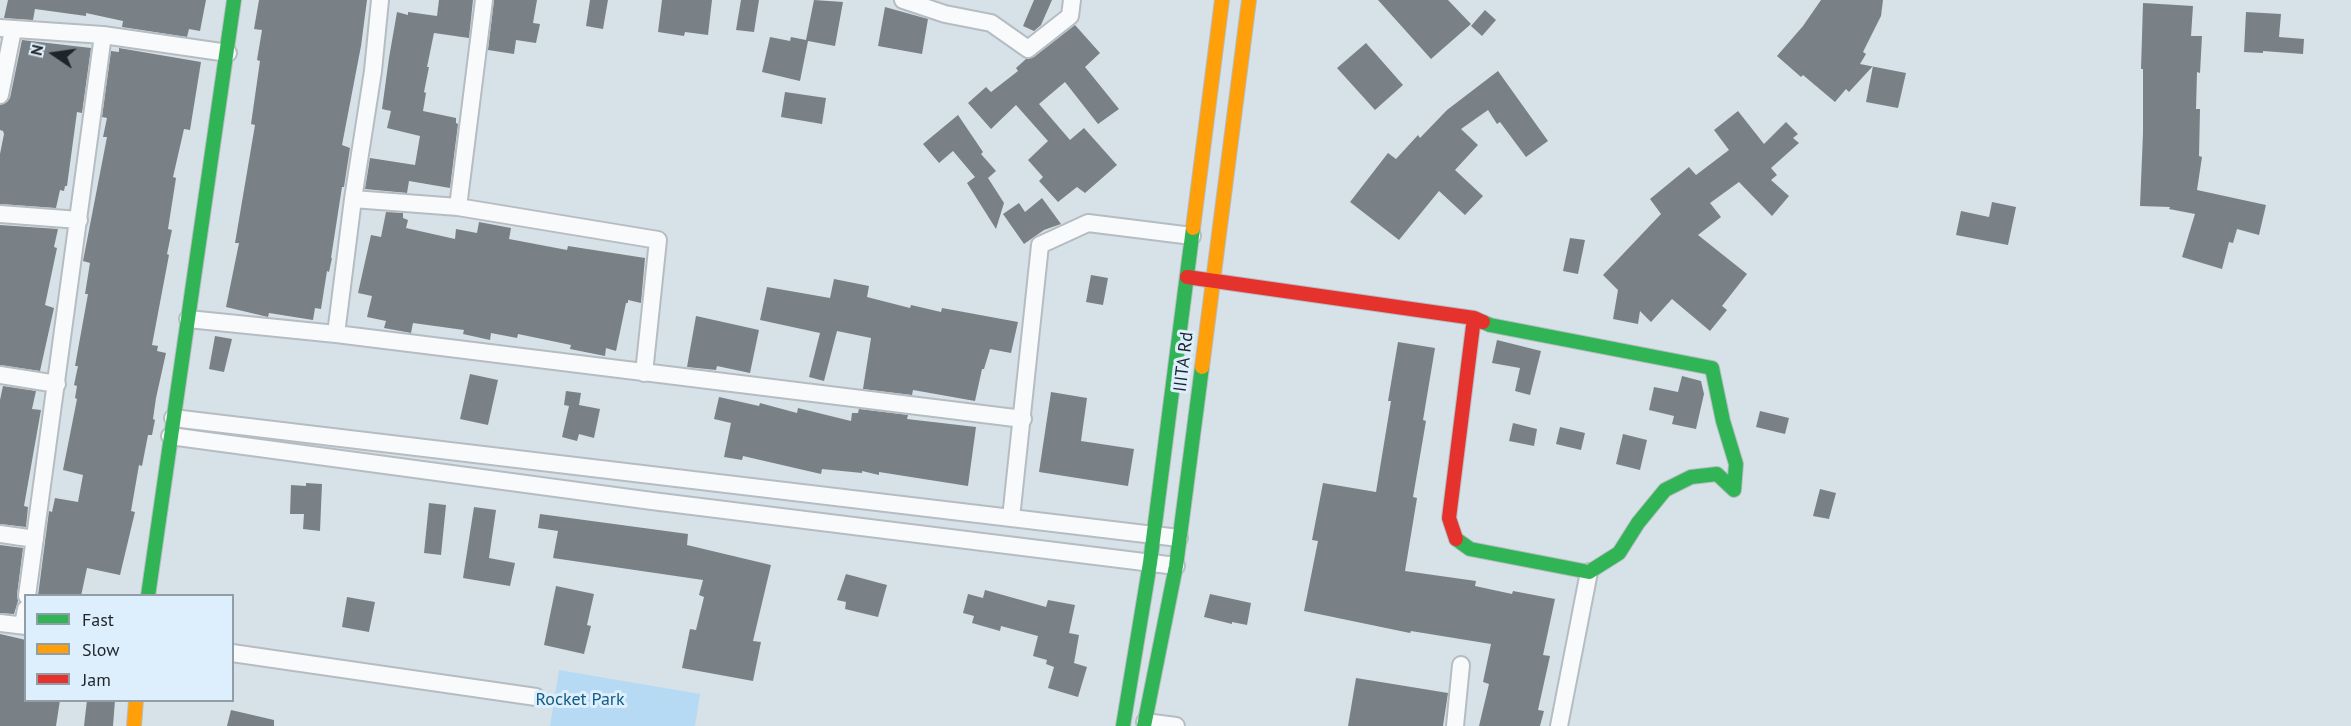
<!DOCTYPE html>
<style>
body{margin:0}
#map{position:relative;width:2351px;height:726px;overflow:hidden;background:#d7e1e8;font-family:"PT Sans",sans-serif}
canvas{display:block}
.legend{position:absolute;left:24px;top:594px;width:210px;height:108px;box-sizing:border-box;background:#ddeffd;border:2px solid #919ea8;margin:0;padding:8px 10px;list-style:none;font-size:18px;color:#1e2529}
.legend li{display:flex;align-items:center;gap:12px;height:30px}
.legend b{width:30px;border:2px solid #919ea8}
.north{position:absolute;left:24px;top:24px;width:60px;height:60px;-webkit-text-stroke:4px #ddeffd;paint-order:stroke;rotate:283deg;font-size:16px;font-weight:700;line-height:24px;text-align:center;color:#1e2529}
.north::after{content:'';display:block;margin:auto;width:21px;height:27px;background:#1e2529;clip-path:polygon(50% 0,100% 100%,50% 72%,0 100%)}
</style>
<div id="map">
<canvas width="2351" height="726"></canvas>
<ul class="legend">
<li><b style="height:8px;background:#30b455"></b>Fast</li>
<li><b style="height:8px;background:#ff9f0a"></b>Slow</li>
<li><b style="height:8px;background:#e5322d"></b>Jam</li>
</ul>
<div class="north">N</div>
</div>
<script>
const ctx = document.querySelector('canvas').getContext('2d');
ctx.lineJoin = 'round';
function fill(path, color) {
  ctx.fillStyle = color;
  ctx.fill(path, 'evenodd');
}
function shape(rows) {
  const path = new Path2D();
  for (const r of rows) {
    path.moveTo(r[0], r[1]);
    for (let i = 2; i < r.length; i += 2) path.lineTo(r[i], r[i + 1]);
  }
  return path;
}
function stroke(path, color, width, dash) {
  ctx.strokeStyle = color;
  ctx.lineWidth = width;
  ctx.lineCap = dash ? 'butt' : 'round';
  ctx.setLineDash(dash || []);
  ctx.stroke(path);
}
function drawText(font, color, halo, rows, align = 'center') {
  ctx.font = font + ' "PT Sans",sans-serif';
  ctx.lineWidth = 6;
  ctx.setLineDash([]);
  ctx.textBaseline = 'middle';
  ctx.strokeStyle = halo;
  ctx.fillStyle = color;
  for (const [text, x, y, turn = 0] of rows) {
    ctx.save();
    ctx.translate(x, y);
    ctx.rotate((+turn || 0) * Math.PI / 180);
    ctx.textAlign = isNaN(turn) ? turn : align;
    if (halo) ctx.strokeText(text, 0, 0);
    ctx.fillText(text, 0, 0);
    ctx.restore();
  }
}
const green = shape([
 [559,670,700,694,695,726,550,726]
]);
const building = shape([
 [8,0,206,0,200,31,189,29,187,37,122,27,123,21,86,13,86,16,35,9,33,20,4,18],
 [259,0,367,0,361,46,342,145,350,148,344,187,342,187,331,258,332,258,329,272,327,271,321,309,315,308,313,320,269,313,268,317,226,307,239,243,235,243,255,125,251,124,260,61,257,60,262,30,254,29],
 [439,0,473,0,469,38,434,33,427,67,429,67,424,92,426,93,423,111,456,118,456,123,458,124,450,188,409,181,407,193,365,189,370,158,415,165,420,136,387,128,391,111,382,109,389,58,397,12,408,15,408,12,437,16],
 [494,0,537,0,533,23,540,24,536,43,516,40,514,54,488,50],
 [590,0,608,0,603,29,586,26],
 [662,0,712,0,708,35,685,32,684,36,658,32],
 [741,0,759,0,754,32,736,30],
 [814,0,843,2,835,46,808,41,800,81,762,72,770,37,790,41,791,37,806,40],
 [1034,0,1052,0,1041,25,1034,31,1023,26],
 [1378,0,1448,0,1471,24,1431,59],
 [1821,0,1883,0,1881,16,1863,52,1866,54,1860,64,1906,73,1898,108,1866,102,1873,66,1849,92,1846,89,1835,102,1803,75,1801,77,1777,56,1803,26],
 [2143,3,2193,6,2191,36,2202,36,2200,73,2197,72,2196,109,2200,109,2199,156,2202,157,2197,190,2266,205,2259,235,2237,229,2233,243,2229,242,2222,269,2182,257,2195,214,2169,209,2170,207,2140,206,2143,133,2143,69,2141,69],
 [885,7,928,19,922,54,878,46],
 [1485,10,1496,20,1482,36,1471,26],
 [2246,12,2281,14,2279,37,2304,39,2303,54,2263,51,2263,53,2244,52],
 [1075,25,1100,53,1085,67,1119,109,1098,124,1065,82,1039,104,1070,140,1084,128,1117,165,1085,193,1077,187,1058,202,1039,181,1043,177,1028,160,1048,141,1016,105,991,129,968,103,986,87,991,92,1018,71,1016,68,1026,59,1034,57],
 [22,40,91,48,82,113,77,112,67,186,65,186,64,191,60,190,56,208,0,204,0,154,4,134,3,131,0,130,0,105,7,102,10,98],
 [1366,43,1403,85,1375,110,1337,68],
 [119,48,201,62,190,130,184,129,173,177,176,178,168,229,172,230,167,254,169,255,152,345,158,346,157,351,166,353,156,398,153,419,155,420,152,435,148,435,142,466,139,465,131,511,135,512,120,575,87,568,81,596,38,596,49,511,52,512,55,498,78,502,83,475,63,470,77,399,75,398,77,386,74,385,78,366,75,366,88,294,85,294,90,263,83,261,107,137,103,137,107,118,102,117,111,51,119,52],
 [1498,71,1548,141,1526,157,1500,122,1497,124,1488,110,1461,129,1478,145,1455,170,1483,196,1465,215,1439,191,1399,240,1350,202,1388,153,1396,159,1418,135,1420,138,1447,110],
 [785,92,826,98,822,124,781,117],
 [1738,111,1764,144,1786,122,1798,134,1793,138,1799,143,1771,168,1777,175,1771,180,1789,196,1772,216,1739,182,1710,203,1721,217,1698,235,1747,274,1722,306,1727,310,1710,331,1672,299,1651,322,1640,311,1638,324,1613,319,1618,290,1603,275,1661,214,1650,199,1689,167,1696,175,1729,150,1714,130],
 [958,115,983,152,981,154,996,171,988,178,1004,203,996,229,967,183,975,177,953,151,939,163,923,144],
 [1042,198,1061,224,1044,230,1024,244,1003,214,1019,203,1025,212],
 [1992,202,2016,207,2008,245,1956,235,1961,211,1989,217],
 [386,212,403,213,403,218,408,220,406,228,455,239,456,229,477,233,479,222,511,228,509,239,567,250,568,246,645,258,641,303,628,300,628,303,626,303,616,351,606,348,605,356,570,349,571,345,518,334,517,338,491,333,490,340,463,334,464,330,413,323,411,333,384,328,386,321,367,317,372,296,358,293,371,235,381,237],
 [0,225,58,229,54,247,57,248,45,305,54,308,40,371,0,365],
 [1570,238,1585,240,1578,274,1563,271],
 [1091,275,1108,278,1103,305,1086,302],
 [834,279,869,286,867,297,910,308,911,305,941,312,942,308,1018,322,1011,353,990,349,984,369,982,369,975,401,913,390,912,395,863,389,871,338,837,331,824,381,809,377,820,333,760,320,767,287,830,298],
 [696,316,759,330,750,373,717,366,716,370,687,367],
 [215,336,232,339,224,372,209,369],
 [1497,340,1541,351,1530,395,1515,391,1520,368,1492,363],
 [1398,342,1435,348,1423,420,1426,421,1413,497,1417,498,1405,571,1476,581,1475,586,1512,594,1513,591,1555,599,1543,655,1550,656,1538,710,1544,711,1540,726,1479,726,1489,684,1483,682,1491,644,1411,631,1410,633,1304,611,1318,541,1312,540,1323,483,1376,492,1391,401,1388,401],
 [470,374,498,380,488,425,460,419],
 [1682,376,1701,381,1704,394,1696,429,1672,424,1674,416,1649,410,1654,387,1678,392],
 [3,386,36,391,32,409,41,410,24,506,28,507,26,527,0,524,0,400],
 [566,391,581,393,579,405,600,409,594,438,579,434,577,441,562,437,569,406,564,405],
 [1051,392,1087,398,1081,441,1134,449,1128,486,1039,472],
 [719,397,759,406,760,403,797,413,798,408,851,421,852,413,858,413,859,409,908,415,907,419,976,427,968,486,879,472,879,475,862,471,862,473,822,469,821,474,743,456,742,460,724,457,731,423,714,419],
 [1760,411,1789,418,1785,434,1756,427],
 [1513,423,1537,429,1534,446,1509,441],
 [1560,427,1585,433,1581,450,1556,444],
 [1623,434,1647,440,1640,470,1616,464],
 [306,483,322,484,320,531,303,529,304,514,290,514,291,485,306,486],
 [1820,489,1836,493,1829,519,1813,516],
 [429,503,446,505,441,555,424,553],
 [474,507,496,510,489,558,515,563,510,586,463,578],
 [540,514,688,534,687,545,771,565,753,641,761,642,753,681,682,668,690,629,696,630,704,597,699,595,703,580,553,558,558,531,538,528],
 [0,545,23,548,17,595,18,601,14,614,0,613],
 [846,574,887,585,878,617,845,609,846,602,837,600],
 [556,586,594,594,587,625,591,626,584,654,544,645],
 [985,590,1046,607,1048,600,1075,605,1069,633,1079,635,1074,663,1087,667,1078,697,1048,688,1054,667,1046,664,1047,660,1033,656,1038,636,1001,626,1000,631,972,623,974,616,963,613,968,594,983,598],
 [1210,594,1251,603,1247,625,1232,622,1232,624,1204,617],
 [347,597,375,602,369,632,342,627],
 [0,634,26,640,26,700,60,700,56,726,0,726],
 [1356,678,1448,693,1443,726,1348,726],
 [87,700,115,700,113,726,84,726],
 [231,710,274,720,274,726,227,726]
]);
const street = shape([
 [903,0,945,14,991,23,1028,49,1070,16,1072,0],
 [0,28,103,35,228,53],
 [0,95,13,30],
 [353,199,458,207,658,240,644,373],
 [458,207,484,0],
 [0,214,79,220],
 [188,319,336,334,1023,419],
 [336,334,353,199,373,71,380,0],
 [0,375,57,384],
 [173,418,1179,538],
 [170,436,652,501,1176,566],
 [1011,518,1040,245,1088,223,1192,236],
 [0,534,35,539],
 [27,596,103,35],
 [0,623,26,626],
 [23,625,26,609],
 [232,653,536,697],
 [1145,722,1176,726],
 [1455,726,1461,665],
 [1559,726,1589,572]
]);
const fast = shape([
 [1456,539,1470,549,1589,572,1619,553,1638,523,1665,490,1691,477,1717,474,1734,490,1736,464,1723,421,1712,368,1490,325,1483,322],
 [148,596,234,0],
 [1123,726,1150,563,1193,228],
 [1144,726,1176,566,1202,367]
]);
const slow = shape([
 [1193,228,1222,0],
 [1202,367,1249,0],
 [134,726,136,700]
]);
const jam = shape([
 [1187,277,1474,318,1483,322],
 [1456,539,1449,518,1474,318]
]);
const streetNames = [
 ["IIITA Rd",1184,362,-83]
];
const parkNames = [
 ["Rocket Park",580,700]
];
fill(green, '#b6daf4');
fill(building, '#7a8186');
stroke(street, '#b5bdc2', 20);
stroke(fast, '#b5bdc2', 16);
stroke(slow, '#b5bdc2', 16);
stroke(jam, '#b5bdc2', 16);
stroke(street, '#f9fafc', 16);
stroke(fast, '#30b455', 14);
stroke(slow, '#ff9f0a', 14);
stroke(jam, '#e5322d', 14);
drawText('18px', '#1e2529', '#ddeffd', streetNames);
drawText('18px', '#125c84', '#ddeffd', parkNames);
</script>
